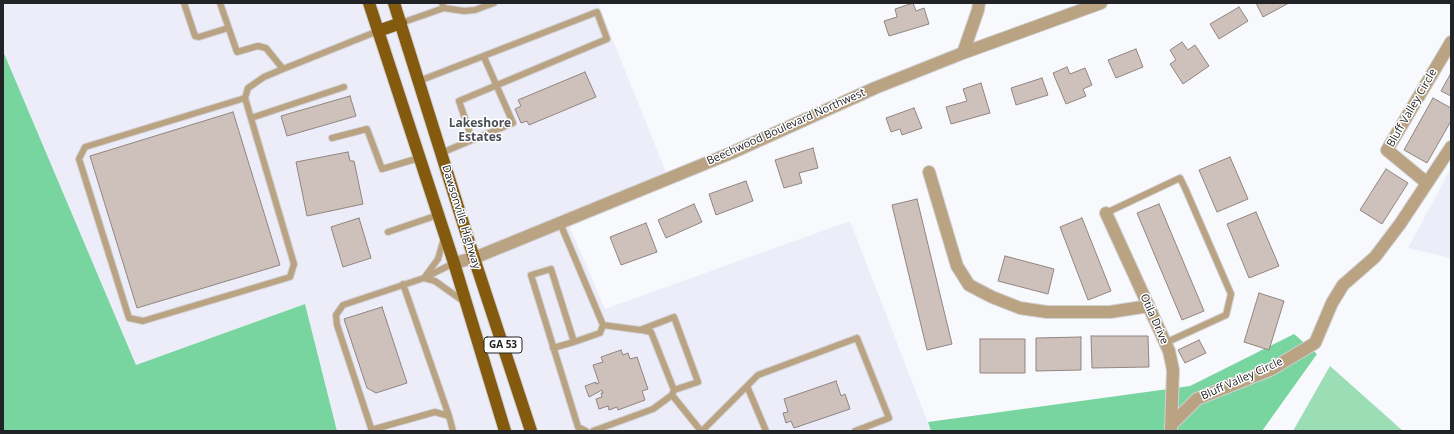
<!DOCTYPE html>
<style>
body{margin:0}
#map{position:relative;width:1454px;height:434px;overflow:hidden;background:#f8f9fd;font-family:"Open Sans",sans-serif}
canvas{display:block}
.frame{position:absolute;inset:0;border:4px solid #222327;pointer-events:none}
</style>
<div id="map">
<canvas width="1454" height="434"></canvas>
<div class="frame"></div>
</div>
<script>
const ctx = document.querySelector('canvas').getContext('2d');
ctx.lineJoin = 'round';
function fill(path, color) {
  ctx.fillStyle = color;
  ctx.fill(path, 'evenodd');
}
function shape(rows) {
  const path = new Path2D();
  for (const r of rows) {
    path.moveTo(r[0], r[1]);
    for (let i = 2; i < r.length; i += 2) path.lineTo(r[i], r[i + 1]);
  }
  return path;
}
function stroke(path, color, width, dash) {
  ctx.strokeStyle = color;
  ctx.lineWidth = width;
  ctx.lineCap = dash ? 'butt' : 'round';
  ctx.setLineDash(dash || []);
  ctx.stroke(path);
}
function drawText(font, color, halo, rows, align = 'center') {
  ctx.font = font + ' "Open Sans",sans-serif';
  ctx.lineWidth = 3;
  ctx.setLineDash([]);
  ctx.textBaseline = 'middle';
  ctx.strokeStyle = halo;
  ctx.fillStyle = color;
  for (const [text, x, y, turn = 0] of rows) {
    ctx.save();
    ctx.translate(x, y);
    ctx.rotate((+turn || 0) * Math.PI / 180);
    ctx.textAlign = isNaN(turn) ? turn : align;
    if (halo) ctx.strokeText(text, 0, 0);
    ctx.fillText(text, 0, 0);
    ctx.restore();
  }
}
const built = shape([
 [3,3,598,3,667,175,566,218,605,309,850,221,931,431,337,431,305,304,136,365,3,51],
 [1451,168,1451,258,1408,248]
]);
const green = shape([
 [1330,366,1403,431,1293,431]
]);
const forest = shape([
 [3,51,136,365,305,304,337,431,3,431],
 [1294,334,1317,354,1262,431,931,431,928,422,1190,386]
]);
const building = shape([
 [913,3,916,11,924,8,929,24,889,36,884,21,897,17,895,9,913,3],
 [1256,3,1289,3,1263,17,1256,3],
 [1239,7,1248,21,1219,39,1210,24,1239,7],
 [1182,42,1188,50,1195,45,1209,66,1183,84,1170,64,1176,60,1170,50,1182,42],
 [1136,49,1143,67,1116,78,1108,60,1136,49],
 [1067,67,1070,74,1085,68,1092,85,1083,89,1086,96,1066,104,1053,73,1067,67],
 [585,72,596,97,529,125,527,121,521,123,515,109,521,106,518,100,585,72],
 [1451,73,1451,96,1441,91,1451,73],
 [1042,78,1048,95,1016,105,1011,88,1042,78],
 [981,83,990,113,951,124,946,107,967,101,963,89,981,83],
 [350,96,356,116,287,136,281,116,350,96],
 [1433,98,1451,108,1451,121,1427,163,1404,150,1433,98],
 [914,108,922,128,902,135,900,129,891,132,886,118,914,108],
 [233,112,280,265,137,308,90,156,233,112],
 [813,148,818,168,799,173,802,183,784,188,775,160,813,148],
 [348,152,350,161,354,161,363,204,307,216,296,162,348,152],
 [1230,157,1248,199,1217,212,1199,170,1230,157],
 [1386,169,1408,183,1382,224,1360,210,1386,169],
 [746,181,753,201,716,215,709,194,746,181],
 [917,199,952,344,927,350,892,205,917,199],
 [694,204,702,222,666,238,658,220,694,204],
 [1159,204,1204,311,1182,320,1137,213,1159,204],
 [1256,212,1279,266,1249,278,1227,224,1256,212],
 [359,218,371,258,343,267,331,227,359,218],
 [1082,218,1111,291,1088,300,1060,227,1082,218],
 [646,223,657,252,621,265,610,237,646,223],
 [1005,256,1054,269,1048,294,998,281,1005,256],
 [1259,293,1284,301,1269,350,1244,342,1259,293],
 [382,307,407,383,376,393,367,388,344,319,382,307],
 [1091,336,1148,336,1149,367,1092,368,1091,336],
 [1081,337,1081,370,1036,371,1036,338,1081,337],
 [980,339,1025,339,1025,373,980,373,980,339],
 [1199,340,1206,353,1185,363,1178,350,1199,340],
 [621,350,623,355,628,353,630,359,637,357,648,389,642,391,645,400,618,410,617,407,609,410,608,406,599,409,596,399,602,397,601,393,603,393,602,390,589,397,585,386,596,382,596,384,599,383,593,365,603,362,601,357,621,350],
 [836,381,841,396,845,394,850,409,794,428,791,421,786,423,783,413,788,412,784,399,836,381]
]);
const lane = shape([
 [184,3,195,36,199,37,228,28],
 [220,3,237,52,258,46,266,48,283,69,378,31],
 [444,8,464,11,475,10,494,3],
 [401,23,444,8,442,3],
 [419,81,597,12,607,39,459,101,472,139],
 [245,98,85,147,79,159,129,318,143,321,290,277,294,264,245,98,248,88,264,77,283,69],
 [251,118,344,87],
 [332,138,367,129,382,169,419,158],
 [441,153,513,123,484,57],
 [1106,213,1180,178,1185,188,1231,294,1226,315,1165,343],
 [560,223,603,325,600,333,574,342,551,269,531,275,578,427,586,431],
 [388,232,438,215],
 [444,238,438,259,424,278,435,281,463,301],
 [403,284,449,416],
 [603,325,640,330,674,317,698,382,674,390,672,395],
 [642,330,651,332,674,390],
 [553,348,574,342],
 [747,386,766,431],
 [371,430,435,412,449,416,453,431],
 [372,431,337,325,336,315,343,305,424,278,454,263],
 [593,431,653,409,672,395,701,431],
 [702,431,758,375,857,338,889,418,855,431]
]);
const street = shape([
 [963,53,978,10,979,3],
 [929,172,957,266,969,285,992,297,1020,308,1047,312,1110,312,1149,306],
 [1427,183,1387,150,1451,42],
 [1106,213,1169,351,1173,370,1171,430],
 [454,263,474,258,731,153,875,88,963,53,1101,3],
 [1171,425,1197,399,1270,370,1315,343,1332,303,1343,285,1375,257,1400,224,1451,147]
]);
const primary = shape([
 [369,3,454,263,505,431],
 [394,3,474,258,531,431],
 [378,31,401,23]
]);
const shields = [
 [503,345,38]
];
const shieldNames = [
 ["GA 53",503,345]
];
const streetNames = [
 ["Bluff Valley Circle",1412,108,-60],
 ["Beechwood Boulevard Northwest",786,127,-24],
 ["Dawsonville Highway",461,217,73],
 ["Otila Drive",1154,319,66],
 ["Bluff Valley Circle",1242,379,-24]
];
const neighbourhoodNames = [
 ["Lakeshore",480,124],
 ["Estates",480,138]
];
fill(built, '#ecedf9');
fill(green, '#9bddb5');
fill(forest, '#78d5a0');
fill(building, '#cec1bc');
stroke(building, '#918580', 1);
stroke(lane, '#d1d2d6', 8);
stroke(street, '#d1d2d6', 14);
stroke(primary, '#d1d2d6', 14);
stroke(lane, '#baa382', 6);
stroke(street, '#baa382', 12);
stroke(primary, '#835a0e', 12);
for (const [x, y, w] of shields) {
  const box = new Path2D();
  box.roundRect(x - w / 2, y - 8, w, 16, 3);
  ctx.fillStyle = '#fff';
  ctx.fill(box);
  stroke(box, '#222327', 1);
}
drawText('bold 10px', '#222327', null, shieldNames);
drawText('11px', '#222327', '#fff', streetNames);
drawText('bold 12px', '#4b4d56', '#fff', neighbourhoodNames);
</script>
